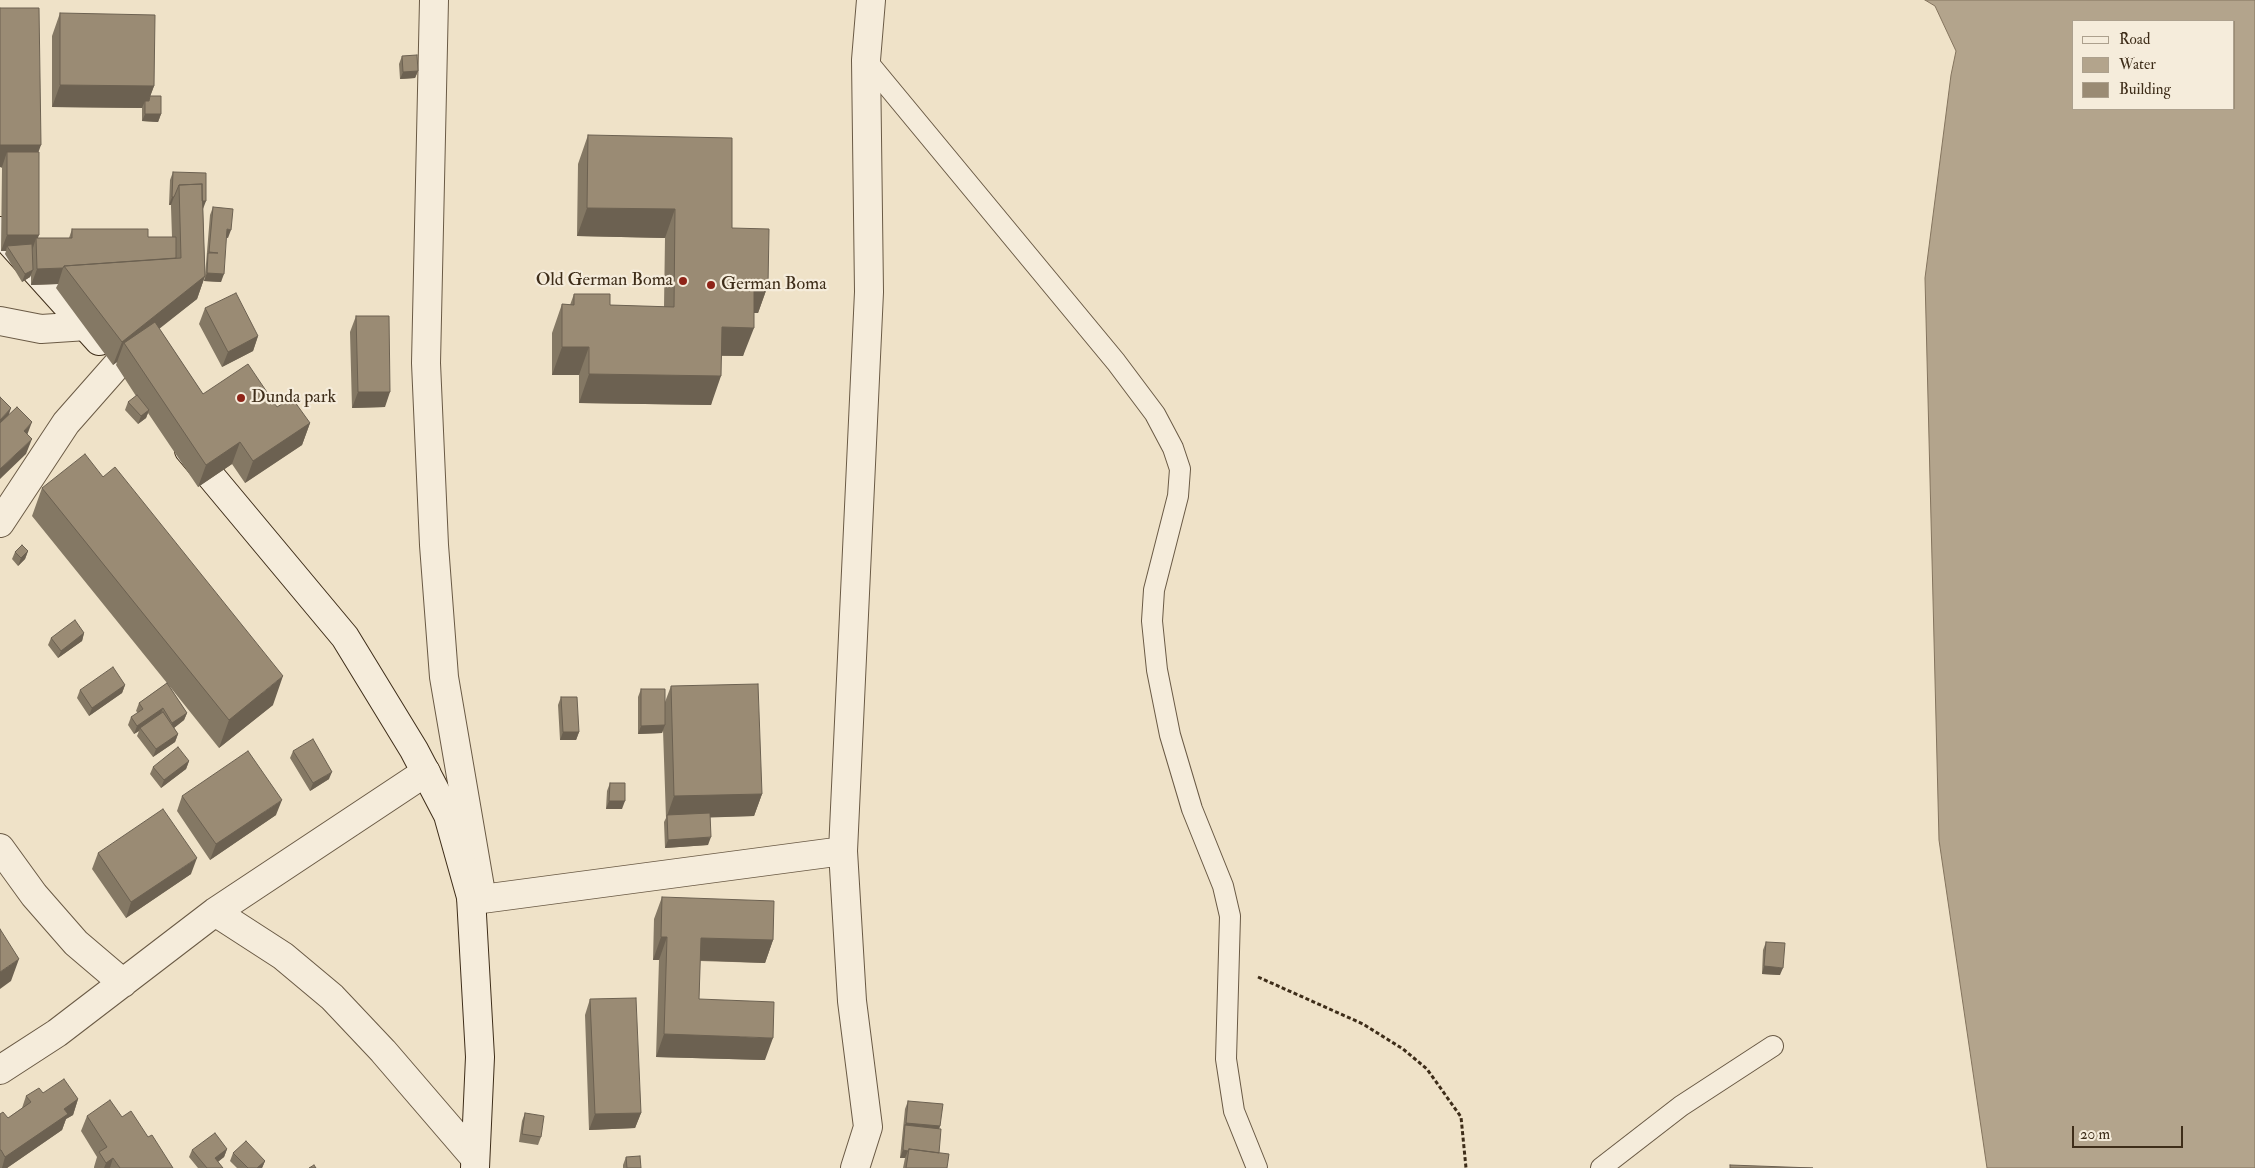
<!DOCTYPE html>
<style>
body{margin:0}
#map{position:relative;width:2255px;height:1168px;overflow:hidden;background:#efe2c8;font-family:"IM FELL Double Pica",serif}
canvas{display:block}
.legend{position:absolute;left:2072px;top:20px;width:162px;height:90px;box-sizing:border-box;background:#f5ecdb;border:1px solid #aca08d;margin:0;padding:6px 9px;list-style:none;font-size:15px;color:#3e2d19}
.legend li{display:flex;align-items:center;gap:10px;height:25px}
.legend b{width:25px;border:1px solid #aca08d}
.scale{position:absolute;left:2072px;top:1126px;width:111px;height:22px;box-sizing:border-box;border:2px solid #3e2d19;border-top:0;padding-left:6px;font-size:15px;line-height:18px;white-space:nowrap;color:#3e2d19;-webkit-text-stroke:4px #f5ecdb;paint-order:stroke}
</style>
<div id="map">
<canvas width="2255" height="1168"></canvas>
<ul class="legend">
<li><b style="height:6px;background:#f5ecdb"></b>Road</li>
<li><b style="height:14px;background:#b3a48c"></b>Water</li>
<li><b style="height:14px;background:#9a8b74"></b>Building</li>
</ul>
<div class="scale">20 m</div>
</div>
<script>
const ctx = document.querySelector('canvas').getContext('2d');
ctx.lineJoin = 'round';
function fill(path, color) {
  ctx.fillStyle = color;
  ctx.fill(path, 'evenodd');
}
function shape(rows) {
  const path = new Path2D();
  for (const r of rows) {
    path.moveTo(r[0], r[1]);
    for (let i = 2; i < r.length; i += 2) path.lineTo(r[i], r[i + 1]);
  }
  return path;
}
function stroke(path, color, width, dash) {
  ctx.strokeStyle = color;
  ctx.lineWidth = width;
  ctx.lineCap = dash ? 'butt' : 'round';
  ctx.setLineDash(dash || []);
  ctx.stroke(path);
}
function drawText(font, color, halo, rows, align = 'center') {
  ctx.font = font + ' "IM FELL Double Pica",serif';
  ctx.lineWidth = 4.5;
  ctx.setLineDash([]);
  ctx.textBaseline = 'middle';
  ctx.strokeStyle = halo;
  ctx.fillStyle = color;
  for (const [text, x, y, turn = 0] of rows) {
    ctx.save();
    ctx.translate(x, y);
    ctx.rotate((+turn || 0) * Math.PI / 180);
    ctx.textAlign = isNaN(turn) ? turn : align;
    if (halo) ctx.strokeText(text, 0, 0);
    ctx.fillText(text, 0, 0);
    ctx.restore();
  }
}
const water = shape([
 [1925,0,2255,0,2255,1168,1987,1168,1939,840,1925,278,1951,75,1956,51,1935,6,1925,0],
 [2074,21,2234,21,2234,109,2074,109,2074,21]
]);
const path = shape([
 [1258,977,1363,1024,1403,1049,1427,1069,1461,1117,1466,1168]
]);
const lane = shape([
 [866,60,1116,362,1155,414,1173,448,1180,469,1178,496,1154,590,1152,621,1157,670,1170,735,1192,809,1223,886,1230,916,1226,1059,1234,1111,1257,1168],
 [1601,1168,1681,1106,1773,1046]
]);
const street = shape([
 [434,0,426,363,434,545,444,677,482,899],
 [0,321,41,329,87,326],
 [0,523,66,423,118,364],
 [0,848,34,895,76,943,123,983],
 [471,897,482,899,843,851],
 [215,912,283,956,332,997,383,1051,475,1158],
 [0,1070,57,1033,215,912,426,772],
 [855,1168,868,1127,852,1001,843,851,869,292,866,60,871,0]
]);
const secondary = shape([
 [0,231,99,341],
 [189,450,345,637,414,750,448,815,471,897,480,1057,475,1168]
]);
const wall = shape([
 [0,8,38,152,38,238,69,238,72,229,148,237,172,237,171,207,171,205,169,205,170,180,173,172,203,209,205,276,210,215,213,207,228,238,226,237,221,282,204,281,205,276,197,299,159,328,203,394,277,407,310,423,302,445,245,483,232,464,198,487,148,413,146,418,138,424,125,410,128,402,136,396,116,365,117,362,113,365,56,288,58,284,31,285,31,275,30,277,22,282,5,254,6,251,1,251,2,168,0,167],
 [60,13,154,86,150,96,161,114,158,122,142,121,142,108,52,107,52,36],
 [402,56,418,71,415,78,400,79,399,64],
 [588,135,732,228,768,285,758,313,754,313,743,356,722,356,711,405,579,403,579,375,552,375,552,333,562,304,570,305,574,294,610,305,664,307,665,238,577,236,578,164],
 [205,308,258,336,253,351,222,367,199,324],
 [356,316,385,407,352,408,350,332],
 [42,488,273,705,219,748,167,683,187,713,184,720,174,728,178,734,175,742,153,757,137,736,139,731,134,734,128,725,131,717,138,713,136,711,139,703,167,683,32,516],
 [28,551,25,559,18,566,12,559,15,552],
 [84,633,82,641,58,658,48,645,51,638],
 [125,685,122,693,89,716,77,698,80,690],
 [671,686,762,794,754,816,710,817,708,845,665,848,664,822,666,818,663,730,662,733,638,734,638,697,641,689,665,702],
 [561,697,579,732,576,740,560,740,558,705],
 [293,751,329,779,310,791,290,758],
 [189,761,186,769,161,788,150,774,153,767],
 [610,783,622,809,606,809,607,791],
 [182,796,276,815,210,860,177,811],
 [98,853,191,874,126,918,92,869],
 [662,897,773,940,765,963,700,961,699,999,765,1060,656,1057,659,960,653,960,654,919],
 [1766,942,1780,975,1762,974,1763,950],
 [590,999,641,1113,635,1128,589,1130,585,1015],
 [43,1093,78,1099,73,1115,66,1119,62,1130,7,1168,0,1168,0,1114,8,1118,22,1108,26,1096],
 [908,1101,940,1126,939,1129,939,1153,947,1168,903,1168,905,1158,900,1158,905,1109],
 [525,1113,541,1137,538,1145,519,1142,522,1121],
 [87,1116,122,1117,148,1137,173,1168,94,1168,94,1167,97,1157,81,1131],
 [227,1149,224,1157,218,1162,223,1168,198,1168,189,1157,192,1150],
 [233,1153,265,1161,262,1168,237,1168,230,1161],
 [626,1157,641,1168,623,1168,623,1165]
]);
const shadedWall = shape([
 [418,71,415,78,400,79,403,72],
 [60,85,154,86,146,108,145,101,142,108,52,107],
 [145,114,161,114,158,122,142,121],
 [0,145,41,145,33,167,7,152,2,167,0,167],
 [172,197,174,197,171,205,169,205],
 [197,200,206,201,203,209],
 [587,208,675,209,665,238,577,236],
 [227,229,231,230,228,238,224,237],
 [7,235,39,235,36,243,36,238,32,251,7,246,6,251,1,251],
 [63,268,58,284,31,285,37,269],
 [33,270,30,277,22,282,25,274],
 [207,273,224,274,221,282,204,281],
 [205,276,197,299,130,352,124,343,117,362,113,365,122,342],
 [754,285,768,285,758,313,744,313],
 [722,327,754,328,743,356,712,355],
 [258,336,253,351,222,367,228,352],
 [562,347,589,347,579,375,552,375],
 [589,374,721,376,711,405,579,403],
 [358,392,390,392,385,407,352,408],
 [11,408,6,424,0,429,0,420],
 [149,410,146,418,138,424,141,416],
 [32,422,26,438,24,431],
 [310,423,302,445,245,483,253,461],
 [32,439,26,454,0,479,0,469],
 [240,442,232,464,198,487,206,465],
 [28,551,25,559,18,566,21,558],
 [84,633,82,641,58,658,61,651],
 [283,676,273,705,219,748,229,720],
 [125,685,122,693,89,716,92,708],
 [163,708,160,716,140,728,139,731,134,734,137,726],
 [187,713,184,720,170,731,172,723],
 [665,725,662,733,638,734,641,726],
 [563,732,579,732,576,740,560,740],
 [178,734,175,742,153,757,156,749],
 [189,761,186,769,161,788,164,780],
 [332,772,329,779,310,791,313,783],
 [762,794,754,816,667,819,667,816,674,796],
 [282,800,276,815,210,860,216,844],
 [609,801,625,801,622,809,606,809],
 [711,837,708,845,665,848,668,840],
 [197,858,191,874,126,918,131,902],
 [661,937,667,937,659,960,653,960],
 [701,938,773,940,765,963,692,960],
 [19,959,11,981,0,989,0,972],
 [1764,966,1783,968,1780,975,1762,974],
 [664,1034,773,1038,765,1060,656,1057],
 [78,1099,73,1115,66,1119,62,1130,7,1168,2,1168,5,1157,64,1109],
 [641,1113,635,1128,589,1130,595,1114],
 [906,1123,940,1126,937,1134,905,1125,903,1131],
 [227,1149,224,1157,212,1166,215,1158],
 [903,1150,908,1151,905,1158,900,1158],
 [113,1158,110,1168,104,1168,106,1163],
 [265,1161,262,1168,257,1168]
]);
const building = shape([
 [0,8,39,8,41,145,0,145,0,8],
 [60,13,155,15,154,86,60,85,60,13],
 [417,55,418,71,403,72,402,56,417,55],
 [150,96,161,96,161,114,145,114,145,101,149,101,150,96],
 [588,135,732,138,732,228,769,229,768,285,754,285,754,328,722,327,721,376,589,374,589,347,562,347,562,304,574,305,574,294,610,294,610,305,674,307,675,209,587,208,588,135],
 [7,152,39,152,39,235,7,235,7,152],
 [173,172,206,173,206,201,202,201,202,184,179,185,174,197,172,197,173,172],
 [202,184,205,276,122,342,64,266,181,258,179,185,202,184],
 [213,207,233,209,231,230,227,229,224,274,207,273,208,253,218,253,209,252,213,207],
 [72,229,148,229,148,237,176,237,176,258,64,266,63,268,37,269,36,238,72,238,72,229],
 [32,244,33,270,25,274,7,246,32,244],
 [236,293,258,336,228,352,205,308,236,293],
 [356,316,389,316,390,392,358,392,356,316],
 [155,322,203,394,248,364,277,407,292,398,310,423,253,461,240,442,206,465,124,343,155,322],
 [137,395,149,410,141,416,128,402,137,395],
 [0,397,11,408,0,420,0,397],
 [17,407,32,422,24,431,32,439,0,469,0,423,17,407],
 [85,454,103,477,115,467,283,676,229,720,42,488,85,454],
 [22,545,28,551,21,558,15,552,22,545],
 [75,620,84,633,61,651,51,638,75,620],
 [113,667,125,685,92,708,80,690,113,667],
 [167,683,187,713,172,723,163,708,137,726,131,717,143,709,139,703,167,683],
 [758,684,762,794,674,796,671,686,758,684],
 [641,689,665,689,665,725,641,726,641,689],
 [561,697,577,697,579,732,563,732,561,697],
 [163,712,178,734,156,749,140,728,163,712],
 [313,739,332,772,313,783,293,751,313,739],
 [178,747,189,761,164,780,153,767,178,747],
 [248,751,282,800,216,844,182,796,248,751],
 [610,783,625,783,625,801,609,801,610,783],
 [163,809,197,858,131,902,98,853,163,809],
 [710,813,711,837,668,840,667,815,710,813],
 [662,897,774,901,773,940,701,938,699,999,774,1002,773,1038,664,1034,667,937,661,937,662,897],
 [0,929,19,959,0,972,0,929],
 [1766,942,1785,943,1783,968,1764,966,1766,942],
 [636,998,641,1113,595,1114,590,999,636,998],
 [64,1079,78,1099,64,1109,68,1114,5,1157,1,1150,0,1150,0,1114,3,1112,8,1118,31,1102,26,1096,39,1088,43,1093,64,1079],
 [110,1100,122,1117,131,1111,148,1137,152,1135,173,1168,120,1168,113,1158,106,1163,99,1152,107,1147,87,1116,110,1100],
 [908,1101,943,1104,940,1126,906,1123,908,1101],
 [525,1113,544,1116,541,1137,522,1134,525,1113],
 [905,1125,941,1129,939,1153,909,1149,908,1151,903,1150,905,1125],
 [215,1133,227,1149,215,1158,223,1168,207,1168,192,1150,215,1133],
 [246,1141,265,1161,257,1168,248,1168,233,1153,246,1141],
 [909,1149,949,1154,947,1168,906,1168,909,1149],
 [640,1156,641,1168,627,1168,626,1157,640,1156],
 [314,1165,316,1168,309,1168,314,1165],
 [1730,1165,1813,1168,1730,1168,1730,1165]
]);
const markers = [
 [683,281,5,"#8f2418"],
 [711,285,5,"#8f2418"],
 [241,398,5,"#8f2418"]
];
const poiNames = [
 ["Old German Boma",673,281,"right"],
 ["German Boma",721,285],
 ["Dunda park",251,398]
];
fill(water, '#b3a48c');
stroke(water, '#84745e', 1);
stroke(lane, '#6a5a45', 22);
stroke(street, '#6a5a45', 30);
stroke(secondary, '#3e2d19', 30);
stroke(path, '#3e2d19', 3, [4, 2.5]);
stroke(lane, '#f5ecdb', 20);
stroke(street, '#f5ecdb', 28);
stroke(secondary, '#f5ecdb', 28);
fill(wall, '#847864');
fill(shadedWall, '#6c6151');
fill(building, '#9a8b74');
stroke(building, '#6c6151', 1);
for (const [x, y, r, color] of markers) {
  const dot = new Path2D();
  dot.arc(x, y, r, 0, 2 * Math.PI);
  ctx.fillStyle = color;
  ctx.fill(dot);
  stroke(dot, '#f5ecdb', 2);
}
drawText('18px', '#3e2d19', '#f5ecdb', poiNames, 'left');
</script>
